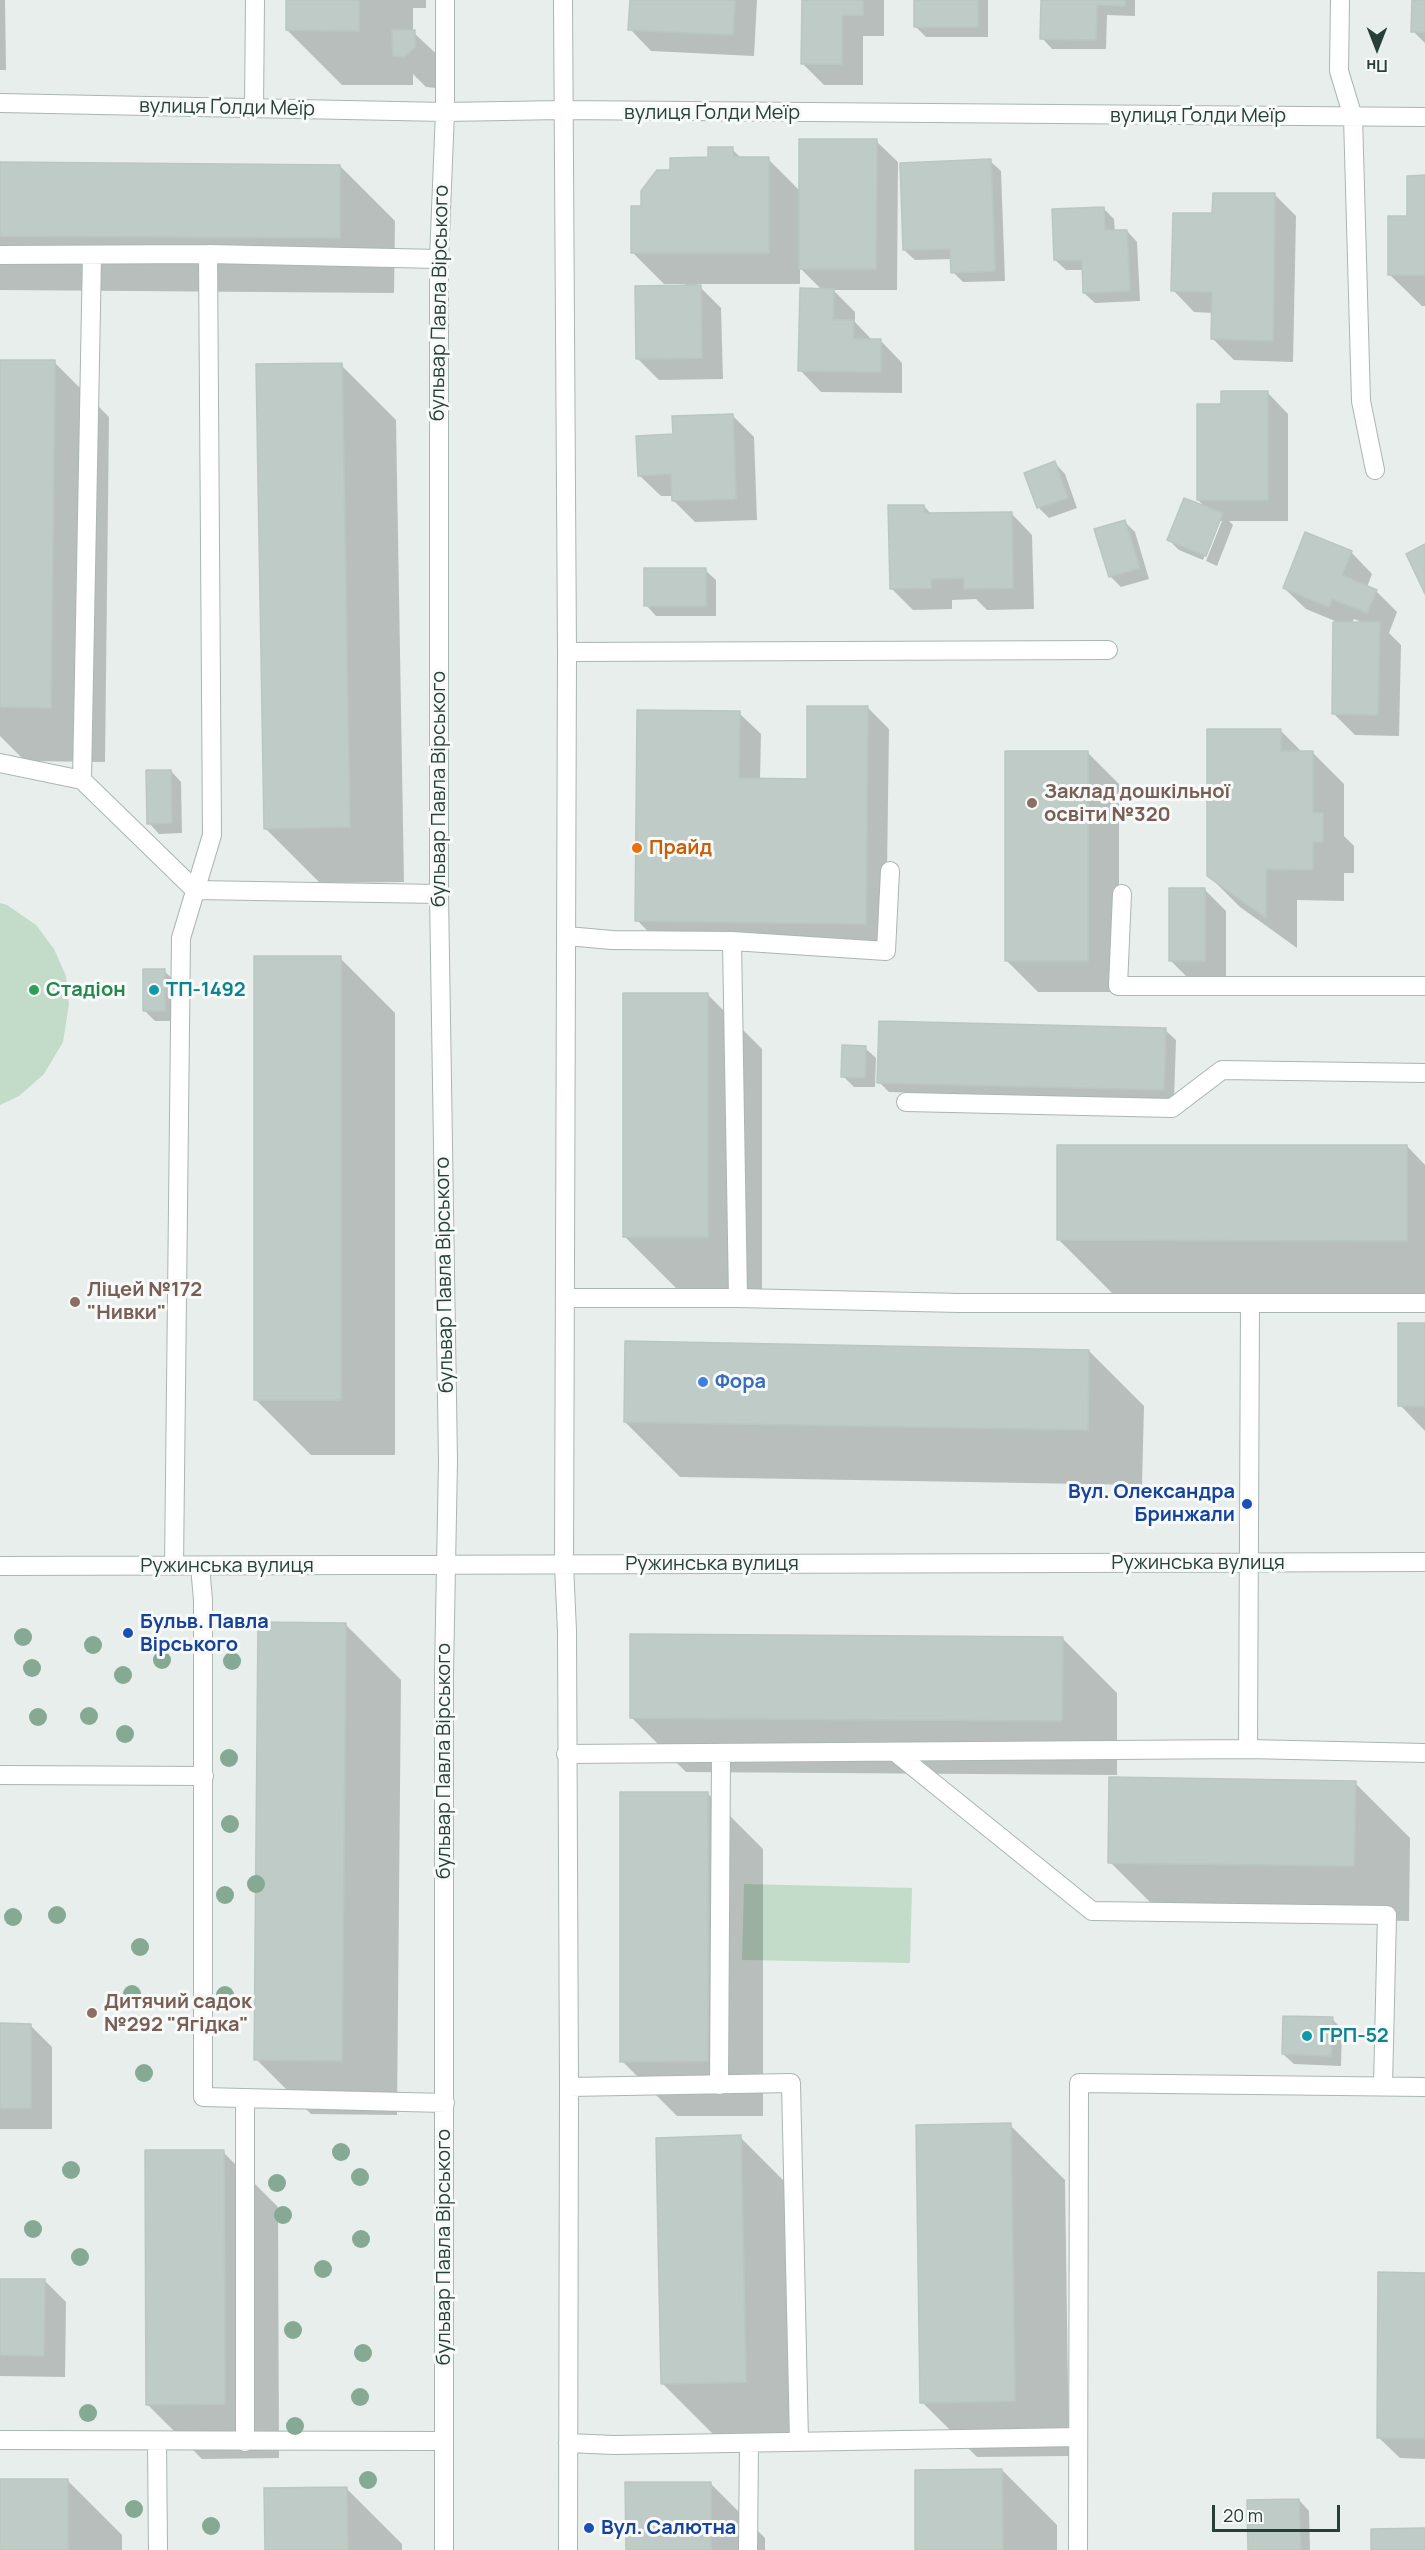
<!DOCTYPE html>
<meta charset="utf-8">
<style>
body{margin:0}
#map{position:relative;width:1425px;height:2550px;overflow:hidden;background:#e7eeeb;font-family:Manrope,sans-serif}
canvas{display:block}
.north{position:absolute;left:1347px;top:18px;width:60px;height:60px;-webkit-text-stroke:4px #f7faf9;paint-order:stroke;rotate:180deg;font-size:16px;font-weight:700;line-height:24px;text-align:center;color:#273f38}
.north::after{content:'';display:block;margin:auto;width:21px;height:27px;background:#273f38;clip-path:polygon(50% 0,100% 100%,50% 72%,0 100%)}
.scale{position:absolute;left:1212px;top:2505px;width:128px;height:27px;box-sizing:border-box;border:3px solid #273f38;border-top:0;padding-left:8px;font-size:18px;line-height:21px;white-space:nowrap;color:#273f38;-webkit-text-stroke:4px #f7faf9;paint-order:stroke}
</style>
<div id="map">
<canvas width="1425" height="2550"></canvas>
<div class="north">Пн</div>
<div class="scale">20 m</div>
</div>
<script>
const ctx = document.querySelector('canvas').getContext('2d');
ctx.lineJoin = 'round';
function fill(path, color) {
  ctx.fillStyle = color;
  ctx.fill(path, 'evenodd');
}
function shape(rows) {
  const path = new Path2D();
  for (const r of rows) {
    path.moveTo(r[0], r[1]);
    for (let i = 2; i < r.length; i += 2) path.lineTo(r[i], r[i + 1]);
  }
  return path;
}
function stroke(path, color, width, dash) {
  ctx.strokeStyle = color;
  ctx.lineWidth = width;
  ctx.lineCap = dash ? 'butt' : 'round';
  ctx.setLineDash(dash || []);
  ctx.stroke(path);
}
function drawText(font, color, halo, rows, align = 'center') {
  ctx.font = font + ' Manrope,sans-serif';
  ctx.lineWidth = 6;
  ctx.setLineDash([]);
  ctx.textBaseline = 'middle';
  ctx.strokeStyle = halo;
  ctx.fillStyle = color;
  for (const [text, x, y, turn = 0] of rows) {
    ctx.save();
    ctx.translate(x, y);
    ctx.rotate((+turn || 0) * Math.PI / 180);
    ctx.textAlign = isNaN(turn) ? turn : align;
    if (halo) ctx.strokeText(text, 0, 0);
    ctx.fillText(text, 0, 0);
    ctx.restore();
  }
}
const green = shape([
 [0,903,7,905,36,925,54,949,66,976,69,1004,63,1042,44,1074,19,1096,0,1105],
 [744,1884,912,1888,910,1963,742,1960]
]);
const shadow = shape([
 [0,0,5,0,6,70,0,70],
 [287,0,426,0,426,8,413,8,413,32,446,63,446,79,436,88,426,87,413,74,413,85,342,85,287,30],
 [631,0,757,0,754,56,651,51,630,29],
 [801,0,884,0,884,36,863,36,863,85,824,85,803,64,804,0],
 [916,0,988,0,988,37,926,37,916,27],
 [1042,0,1135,0,1135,16,1107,15,1106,49,1052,49,1042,38],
 [1413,0,1425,0,1425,43,1413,31],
 [876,141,898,162,897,290,833,290,855,312,855,322,873,341,881,341,902,363,902,393,821,392,800,370,822,290,800,268,800,284,697,284,721,308,723,379,659,380,638,359,685,284,664,284,632,252,642,207,671,171,732,149,742,159,768,159,800,191],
 [990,161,1001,171,1005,281,963,282,953,272,952,259,915,260,904,250],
 [0,164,340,166,395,221,394,293,0,290],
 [1425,177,1425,306,1422,306,1390,275,1408,217],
 [1275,195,1296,216,1293,362,1234,360,1213,339,1213,313,1194,312,1173,290,1214,215],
 [1104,209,1114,219,1115,232,1127,231,1137,242,1140,301,1095,303,1084,293,1083,270,1066,270,1055,260],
 [0,361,54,362,109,417,105,762,25,761,0,736],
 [341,365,396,420,404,882,320,883,265,828],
 [1267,392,1288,414,1288,521,1229,521,1233,525,1217,566,1206,561,1222,521,1219,521,1203,560,1179,550,1168,539,1206,508,1198,500,1223,406],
 [732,415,754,437,757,520,695,522,674,501,674,496,661,496,639,475,674,436],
 [1055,463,1065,474,1077,508,1049,518,1038,507],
 [924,506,932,515,1011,513,1032,535,1034,609,987,610,976,599,952,600,952,609,913,610,891,588],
 [1124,521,1135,532,1149,579,1121,587,1111,577,1096,530],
 [1351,552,1372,574,1367,587,1376,591,1397,612,1389,633,1401,645,1399,736,1355,735,1334,714,1335,621,1306,609,1284,588],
 [1354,619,1364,623,1352,623],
 [705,570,716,580,716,616,656,616,646,605],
 [867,707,889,729,886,945,658,942,637,920,739,713,761,734,760,780,808,781],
 [1281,731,1303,753,1313,753,1344,784,1344,836,1354,846,1354,873,1344,873,1344,901,1297,900,1297,948,1240,907,1208,875],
 [1088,753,1119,784,1119,992,1038,992,1007,961],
 [171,771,181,782,182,833,159,834,149,823],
 [1205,890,1226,911,1226,982,1192,982,1170,960],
 [340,958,395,1013,395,1455,311,1455,256,1400],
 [164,971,175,981,175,1021,155,1021,144,1010],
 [707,994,762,1049,762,1292,680,1292,625,1237],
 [1165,1030,1176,1040,1174,1100,889,1092,879,1082],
 [865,1048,876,1058,875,1087,854,1087,843,1076],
 [1407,1146,1425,1165,1425,1295,1113,1294,1058,1239],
 [1425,1324,1425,1431,1400,1405],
 [1089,1351,1144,1406,1142,1485,680,1477,625,1422],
 [346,1625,401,1680,397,2115,311,2114,256,2059],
 [1062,1638,1117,1693,1117,1775,686,1772,631,1717],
 [1355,1783,1410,1838,1409,1921,1165,1917,1110,1862],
 [708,1794,763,1849,763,2116,677,2116,622,2061],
 [1332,2019,1342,2029,1341,2066,1294,2064,1283,2054],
 [0,2025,30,2025,52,2047,52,2129,0,2129],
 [1010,2125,1065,2180,1069,2456,977,2457,922,2402],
 [740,2137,795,2192,800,2436,717,2438,662,2383],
 [223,2152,278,2207,279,2458,202,2459,147,2404],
 [1425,2274,1425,2459,1400,2458,1378,2437],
 [0,2280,44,2280,66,2302,65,2377,0,2376],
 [1002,2470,1057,2525,1057,2550,917,2550],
 [67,2480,122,2535,122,2550,0,2550,0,2481],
 [710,2483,765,2538,765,2550,627,2550],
 [347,2489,402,2544,402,2550,266,2550],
 [1299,2500,1309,2511,1310,2550,1250,2550]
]);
const building = shape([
 [286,0,359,0,359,31,286,30,286,0],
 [630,0,735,0,733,35,628,30,630,0],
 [802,0,863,0,863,15,842,15,842,64,801,64,802,0],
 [914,0,978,0,978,27,914,27,914,0],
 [1041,0,1125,0,1125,6,1097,5,1096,40,1040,39,1041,0],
 [1412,0,1425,0,1425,32,1411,32,1412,0],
 [392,30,415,30,415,47,404,57,393,56,392,30],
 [799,139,877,139,876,269,799,269,799,139],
 [708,147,733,147,733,157,769,157,769,253,631,253,631,206,641,206,641,191,657,170,670,170,670,158,708,157,708,147],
 [991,159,995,271,951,273,950,249,903,250,900,163,991,159],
 [0,162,340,165,340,238,0,236,0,162],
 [1425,175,1425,275,1388,275,1388,216,1407,216,1407,176,1425,175],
 [1213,193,1275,193,1273,341,1211,339,1212,292,1171,291,1173,213,1212,213,1213,193],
 [1104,207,1105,230,1127,230,1130,291,1083,293,1082,260,1054,260,1052,209,1104,207],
 [701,285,702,358,636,359,635,286,701,285],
 [800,288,834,289,833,320,854,320,853,339,881,339,881,372,798,371,800,288],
 [0,360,55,360,51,708,0,707,0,360],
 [342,363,350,827,264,829,256,364,342,363],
 [1221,391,1268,391,1268,500,1197,500,1197,404,1221,404,1221,391],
 [733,414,736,499,672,501,671,474,638,476,636,436,673,434,672,416,733,414],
 [1055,461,1068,498,1037,508,1024,473,1055,461],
 [1184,498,1223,513,1206,556,1167,540,1184,498],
 [888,505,924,505,925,513,1012,512,1013,588,964,589,964,578,931,579,931,588,890,589,888,505],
 [1125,520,1140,568,1109,577,1094,529,1125,520],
 [1305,532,1352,551,1342,575,1377,590,1367,613,1332,599,1329,607,1283,588,1305,532],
 [1425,544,1425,594,1406,554,1425,544],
 [644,568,706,568,706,606,644,606,644,568],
 [1333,622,1380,622,1378,715,1332,714,1333,622],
 [807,706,868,706,866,924,635,921,637,710,740,711,739,778,807,779,807,706],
 [1207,729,1281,729,1281,751,1313,751,1313,813,1323,813,1323,842,1313,842,1313,870,1266,869,1266,918,1207,876,1207,729],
 [1005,751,1088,751,1088,961,1005,961,1005,751],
 [146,770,171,770,172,823,147,824,146,770],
 [1169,888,1205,888,1205,961,1169,961,1169,888],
 [254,956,341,956,341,1400,254,1400,254,956],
 [143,969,165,969,165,1011,143,1011,143,969],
 [623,993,708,993,708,1237,623,1237,623,993],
 [879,1021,1166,1028,1164,1090,877,1083,879,1021],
 [842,1045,866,1046,865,1078,841,1077,842,1045],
 [1057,1145,1407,1145,1407,1241,1057,1240,1057,1145],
 [1398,1323,1425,1323,1425,1406,1398,1406,1398,1323],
 [625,1341,1089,1350,1088,1430,624,1422,625,1341],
 [258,1622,346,1623,342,2061,254,2060,258,1622],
 [630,1634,1063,1637,1062,1721,630,1718,630,1634],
 [1109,1777,1356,1781,1354,1866,1108,1863,1109,1777],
 [620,1792,708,1792,708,2061,620,2062,620,1792],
 [1283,2016,1333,2017,1331,2056,1282,2054,1283,2016],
 [0,2023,31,2024,31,2108,0,2108,0,2023],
 [1011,2123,1015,2401,920,2403,916,2125,1011,2123],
 [741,2135,746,2382,661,2384,656,2138,741,2135],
 [145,2150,224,2150,225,2404,146,2405,145,2150],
 [1378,2272,1425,2273,1425,2438,1377,2438,1378,2272],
 [0,2279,45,2279,44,2356,0,2355,0,2279],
 [1002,2469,1003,2550,915,2550,915,2470,1002,2469],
 [0,2479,68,2479,68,2550,0,2550,0,2479],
 [625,2482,711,2482,711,2550,626,2550,625,2482],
 [347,2487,348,2550,265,2550,264,2488,347,2487],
 [1299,2499,1301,2550,1248,2550,1247,2500,1299,2499],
 [1425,2528,1425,2550,1371,2550,1371,2529,1425,2528]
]);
const minor = shape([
 [563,0,567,652,564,1565,567,1631,569,2087,568,2550],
 [1340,0,1339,71,1353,117,1361,401,1375,470],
 [0,103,445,112,562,110,1425,117],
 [254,109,255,0],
 [0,255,208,254,439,259],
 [92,255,82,780,195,890,439,894],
 [567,652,1108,650],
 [0,763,82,780],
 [1122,894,1118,986,1425,986],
 [732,941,886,951,890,871],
 [906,1102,1172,1108,1222,1070,1425,1073],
 [565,1298,738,1298,732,941,612,940,567,936],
 [738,1298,960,1303,1425,1303],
 [0,1566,1425,1562],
 [174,1566,181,938,212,835,208,254],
 [200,1566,203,1600,203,2097,445,2103],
 [1248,1749,1250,1303],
 [895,1752,1092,1911,1387,1915,1383,2086],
 [566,1754,1248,1749,1425,1753],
 [0,1775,204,1776],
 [719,2085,721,1753],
 [569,2087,791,2083,799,2441],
 [245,2098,245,2442],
 [0,2440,444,2441],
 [157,2441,158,2550],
 [568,2443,614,2445,1078,2437],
 [444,2550,444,1672,448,1461,439,894,439,259,445,112,445,0],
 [748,2550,749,2443],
 [1078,2550,1079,2083,1425,2087]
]);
const trees = [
 [23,1637],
 [93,1645],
 [162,1660],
 [232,1661],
 [32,1668],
 [123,1675],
 [89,1716],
 [38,1717],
 [125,1734],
 [229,1758],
 [230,1824],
 [256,1884],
 [225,1895],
 [57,1915],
 [13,1917],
 [140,1947],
 [132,1994],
 [225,1995],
 [144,2073],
 [341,2152],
 [71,2170],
 [360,2177],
 [277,2183],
 [283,2215],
 [33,2229],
 [361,2239],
 [80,2257],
 [323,2269],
 [293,2330],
 [363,2353],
 [360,2397],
 [88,2413],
 [295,2426],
 [368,2480],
 [134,2509],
 [211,2526]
];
const markers = [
 [1032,803,6,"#8d6e63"],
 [637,848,6,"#e8710a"],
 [34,990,6,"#2e9e5b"],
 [154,990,6,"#0f9aa8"],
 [75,1302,6,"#8d6e63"],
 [703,1382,6,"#3f7fe0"],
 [1247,1504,6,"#1a4fb4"],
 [128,1633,6,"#1a4fb4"],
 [92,2013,6,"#8d6e63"],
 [1307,2036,6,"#0f9aa8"],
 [589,2528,6,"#1a4fb4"]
];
const streetNames = [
 ["вулиця Ґолди Меїр",227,108,1],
 ["вулиця Ґолди Меїр",712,113],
 ["вулиця Ґолди Меїр",1198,116],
 ["бульвар Павла Вірського",440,303,-89],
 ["бульвар Павла Вірського",439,789,-90],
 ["бульвар Павла Вірського",445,1275,-91],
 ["Ружинська вулиця",1198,1563],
 ["Ружинська вулиця",712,1564],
 ["Ружинська вулиця",227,1566],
 ["бульвар Павла Вірського",444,1761,-90],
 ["бульвар Павла Вірського",444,2247,-90]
];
const educationNames = [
 ["Заклад дошкільної",1044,792],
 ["освіти №320",1044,815],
 ["Ліцей №172",87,1290],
 ["\"Нивки\"",87,1313],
 ["Дитячий садок",104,2002],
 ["№292 \"Ягідка\"",104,2025]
];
const foodNames = [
 ["Прайд",649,848]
];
const leisureNames = [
 ["Стадіон",46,990]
];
const cultureNames = [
 ["ТП-1492",166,990],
 ["ГРП-52",1319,2036]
];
const shopNames = [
 ["Фора",715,1382]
];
const transitNames = [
 ["Вул. Олександра",1235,1492,"right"],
 ["Бринжали",1235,1515,"right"],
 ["Бульв. Павла",140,1622],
 ["Вірського",140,1645],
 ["Вул. Салютна",601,2528]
];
fill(green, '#c2dcc9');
fill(shadow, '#0003');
fill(building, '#bfcbc6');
stroke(building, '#bac7c1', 1.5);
stroke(minor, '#aab6b2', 20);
stroke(minor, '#fff', 18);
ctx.fillStyle = '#85a993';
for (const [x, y] of trees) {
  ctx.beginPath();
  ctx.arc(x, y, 9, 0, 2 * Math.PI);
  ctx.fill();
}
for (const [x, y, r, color] of markers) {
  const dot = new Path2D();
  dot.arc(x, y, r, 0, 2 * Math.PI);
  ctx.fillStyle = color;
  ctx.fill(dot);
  stroke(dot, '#f7faf9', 2);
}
drawText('20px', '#273f38', '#f7faf9', streetNames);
drawText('bold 20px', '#785e54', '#f7faf9', educationNames, 'left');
drawText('bold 20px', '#c56008', '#f7faf9', foodNames, 'left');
drawText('bold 20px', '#27864d', '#f7faf9', leisureNames, 'left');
drawText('bold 20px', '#0d838f', '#f7faf9', cultureNames, 'left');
drawText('bold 20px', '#366cbe', '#f7faf9', shopNames, 'left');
drawText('bold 20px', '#164399', '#f7faf9', transitNames, 'left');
</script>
